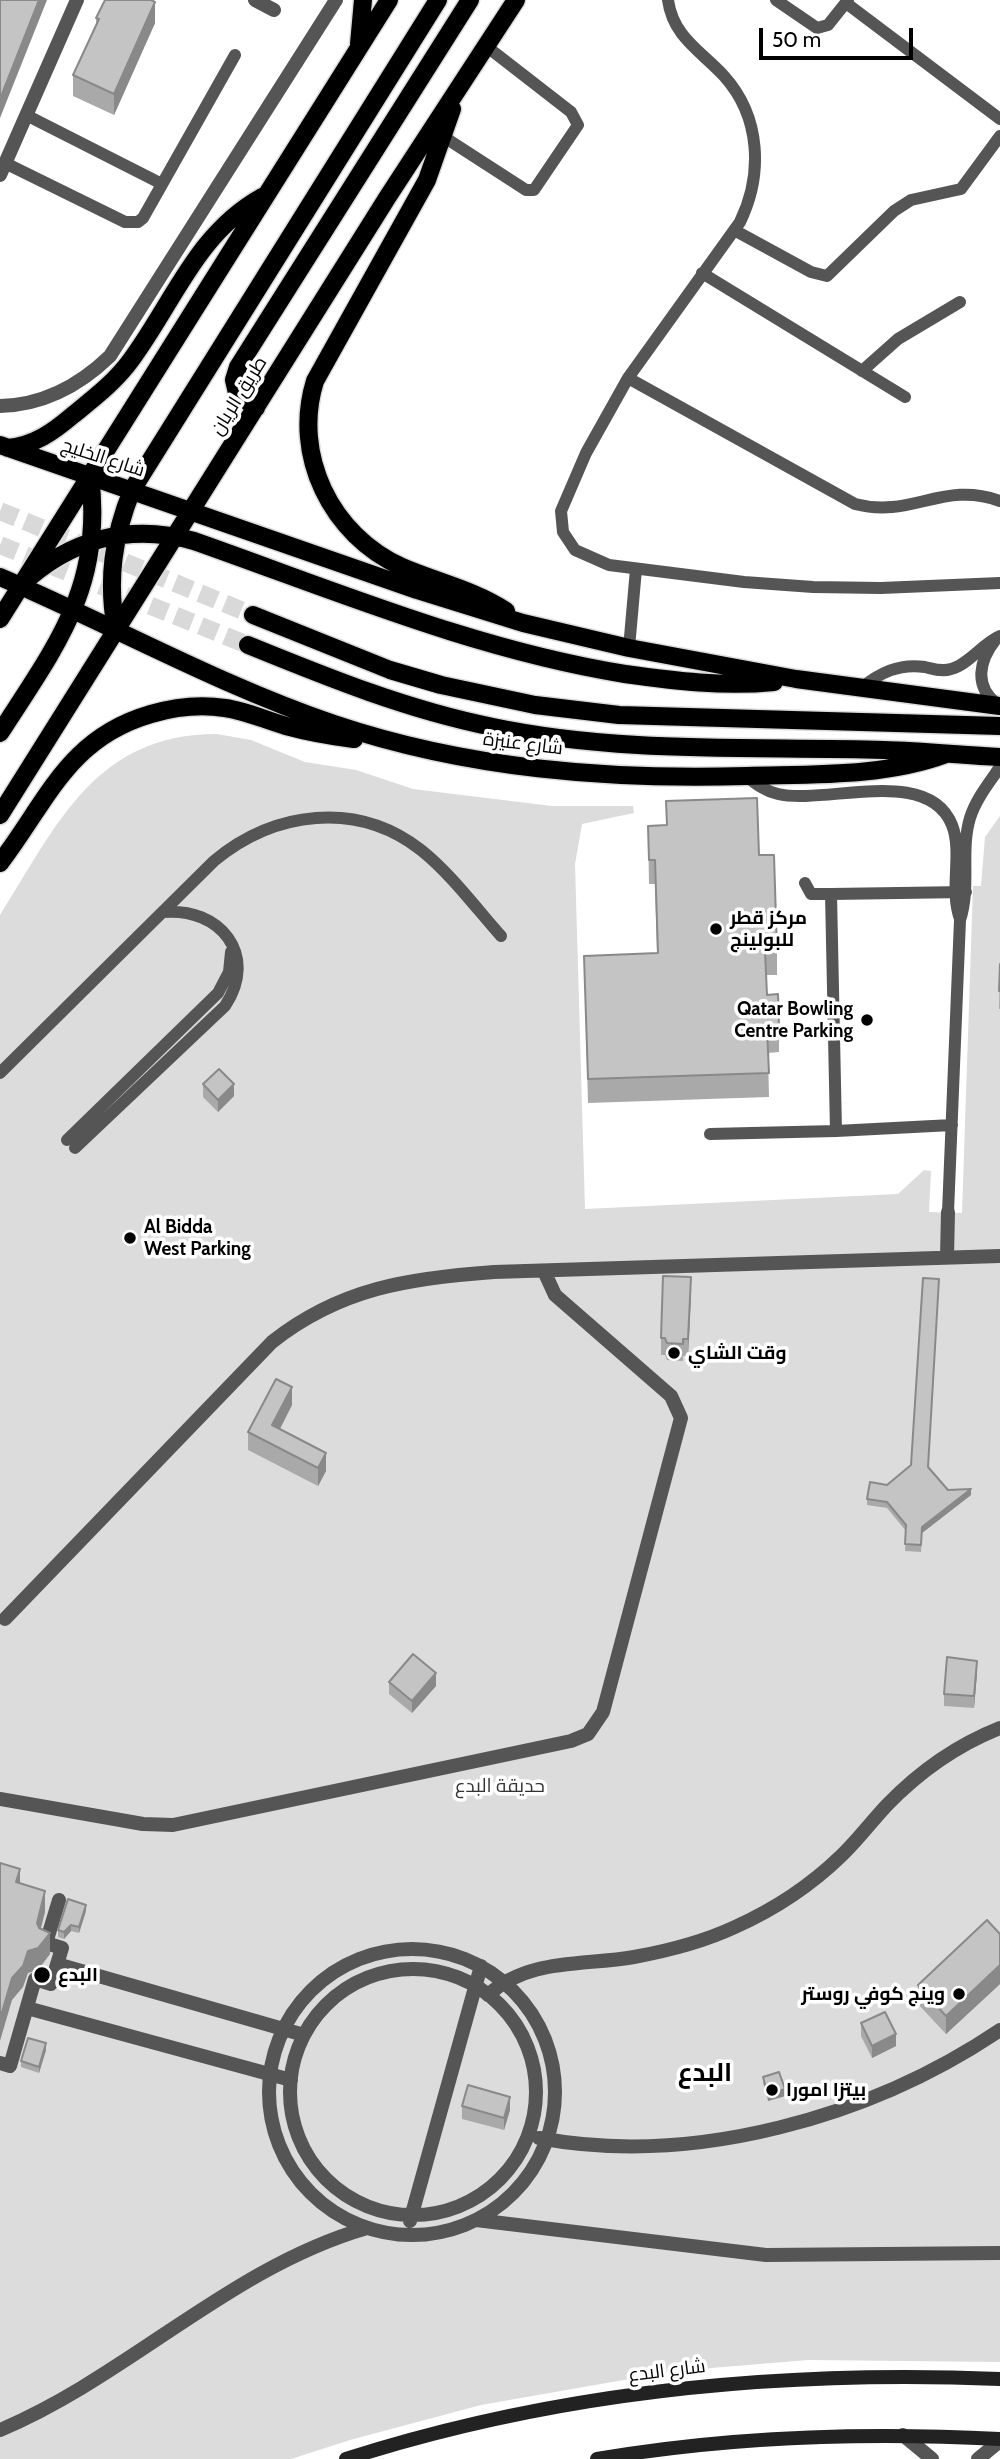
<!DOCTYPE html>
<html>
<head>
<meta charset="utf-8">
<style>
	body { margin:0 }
	#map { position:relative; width:1000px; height:2459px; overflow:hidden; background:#fff; font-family:Cabin,sans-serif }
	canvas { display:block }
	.scale { position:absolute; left:759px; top:28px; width:154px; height:32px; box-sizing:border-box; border:4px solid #000; border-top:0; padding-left:9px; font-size:21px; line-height:24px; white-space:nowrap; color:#000; -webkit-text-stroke:5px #fff; paint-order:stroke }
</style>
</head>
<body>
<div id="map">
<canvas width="1000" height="2459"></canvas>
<div class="scale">50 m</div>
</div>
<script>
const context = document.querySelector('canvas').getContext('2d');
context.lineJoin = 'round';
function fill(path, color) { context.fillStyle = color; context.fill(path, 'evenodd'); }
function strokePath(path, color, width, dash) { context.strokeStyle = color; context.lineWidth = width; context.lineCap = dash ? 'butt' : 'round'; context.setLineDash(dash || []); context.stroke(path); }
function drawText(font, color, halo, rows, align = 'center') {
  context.font = font + ' Cabin,Cairo,sans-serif'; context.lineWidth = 7; context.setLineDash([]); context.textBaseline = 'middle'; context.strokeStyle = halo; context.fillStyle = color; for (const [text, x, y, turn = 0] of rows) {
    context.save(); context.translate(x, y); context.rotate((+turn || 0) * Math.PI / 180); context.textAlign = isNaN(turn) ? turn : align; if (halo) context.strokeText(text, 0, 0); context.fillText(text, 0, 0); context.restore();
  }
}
fill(new Path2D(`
	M217 734 251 740 305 762 356 770 413 789 552 806H633L634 813 582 824 575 864 585 1209 898 1194 924 1170 931 1171 929 1212 962 1213 973 886H981L985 837 1000 816V2362L808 2360 675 2371 481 2405 350 2440 291 2459H0V915C57 825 95 734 217 734Z`), '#dcdcdc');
strokePath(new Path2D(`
	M0 511 253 615
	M0 545 248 645`), '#d9d9d9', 18, [18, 9]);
const primary = new Path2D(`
	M359 44 363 0
	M452 109 427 180 315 381C292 455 331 535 402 567 437 582 474 590 506 611
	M256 408 237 393 234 380 238 367 470 0
	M0 445 417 590 523 623 629 648 796 679 1000 706
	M8 448C35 445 53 432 73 415 94 398 115 382 131 360 174 302 196 234 262 197
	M0 577C112 625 219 685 334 724 468 769 608 780 747 776 813 774 884 777 946 754
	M20 586C69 539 129 523 194 541 336 591 476 650 625 674 675 681 724 687 774 682
	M253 615 390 670 441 685 535 705 619 715 1000 726
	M0 619 389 0
	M116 630C107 580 113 537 132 490L438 0
	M248 645C329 678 408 710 493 727 622 754 753 746 884 750 923 751 961 755 1000 757
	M0 733C56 646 104 586 90 476
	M0 815 387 198 516 0
	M0 863C48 800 68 738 151 714 175 707 199 704 225 708 246 711 265 720 286 726 308 732 331 736 354 739`);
strokePath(primary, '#dbdbdb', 21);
strokePath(new Path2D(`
	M668 0C673 37 701 51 724 76 761 117 763 175 740 222L628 378 586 453 561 511 563 532 575 550 609 565 744 582 813 587 881 588 1000 583
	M776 0 817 28 828 25 848 0
	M846 3 1000 119
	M26 115 162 184
	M444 137 526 190H534L578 125 571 112 486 46
	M5 163 125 222H138L143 218 235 55
	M734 230 811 272 827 276 894 211 911 200 961 189 1000 136
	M702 273 905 397
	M862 371 898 339 960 302
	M628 378 855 504C912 519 943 480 1000 501
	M997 638C979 660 973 686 998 705
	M629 648 636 569
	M860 689C879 673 899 663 925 667 934 669 942 672 951 669 968 665 982 644 1000 636
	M746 776C756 784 765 791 778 794 826 805 928 765 952 825 963 853 949 888 960 919
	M805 883 811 894H831
	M0 1073 214 861C274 811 357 800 421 850 451 874 476 908 501 936
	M952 1125 836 1131 831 894 966 892
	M710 1134 836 1131
	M67 1140 218 993 229 972 231 952
	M75 1148 225 1006C259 955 220 907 163 912
	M948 1212 960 920C971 887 960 851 970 818 976 799 989 783 1000 767`), '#555', 12);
strokePath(new Path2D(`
	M947 1257 948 1212
	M5 1619 272 1342C340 1288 410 1278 494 1272L1000 1256
	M0 1799 143 1824 173 1825 571 1741 588 1734 603 1712 681 1418 671 1396 555 1295 544 1271
	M269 2092a143 143 0 1 1 286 0a143 143 0 1 1-286 0Z
	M57 1964 304 2035
	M290 2092a123 123 0 1 1 246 0a123 123 0 1 1-246 0Z
	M488 1995C528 1958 583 1966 634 1957 667 1951 705 1941 735 1927 773 1910 811 1885 841 1856 857 1841 871 1822 887 1805 919 1772 957 1745 1000 1728
	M27 2008 291 2080
	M0 2063 10 2066 35 1979 51 1984 62 1948 46 1943 59 1900
	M539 2138C694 2167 871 2117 1000 2030
	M476 2220 766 2255 1000 2253
	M410 2221 481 1966
	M0 2430C130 2375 231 2267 367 2228`), '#555', 14);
strokePath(new Path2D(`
	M255 0 274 10
	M0 175 77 0
	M0 406C43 405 80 385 110 356L336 0
	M903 2435 932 2459
	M978 2459 1000 2441`), '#555', 14);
strokePath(new Path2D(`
	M346 2459C558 2391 779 2370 1000 2379
	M597 2459C731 2436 865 2432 1000 2439`), '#222', 14);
strokePath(primary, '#000', 18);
fill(new Path2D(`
	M96 18 155 23 114 115 73 96V75L96 25Z
	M666 801 759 855 777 951V975H766L767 995 779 1028V1052L768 1053 769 1097 588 1103 584 956 657 953 655 884H649L648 826 666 825Z
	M1000 964V1009H999Z
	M203 1084 234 1096 218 1112 203 1097Z
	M691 1294 688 1356H683V1361L667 1360 665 1355H661V1338Z
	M292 1405 280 1429 326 1471 318 1486 248 1450V1432Z
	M929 1467 948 1490 971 1495 922 1533 921 1552 905 1551 906 1531 887 1508 867 1505V1499L887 1485Z
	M977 1673 974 1708 944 1706V1694Z
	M389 1682 436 1686 412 1713 389 1694Z
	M86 1911 79 1933 71 1931 64 1939 58 1937V1930Z
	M1000 1934V1984L946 2034 918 2004V1985Z
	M861 2023 896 2046 872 2058 861 2036Z
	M46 2050 39 2073 21 2067V2061Z
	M763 2077 785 2096 768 2101 763 2083Z
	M462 2106 510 2110 504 2130 462 2119Z`), '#a9a9a9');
fill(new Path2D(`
	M39 0H47L0 118V99Z
	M155 2V23L114 115V94Z
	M234 1084V1096L218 1112V1100Z
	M691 1277V1294L688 1356V1339Z
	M292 1387V1405L272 1444V1425Z
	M326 1453V1471L318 1486V1468Z
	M971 1489V1495L922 1533 921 1552 922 1527Z
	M977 1661V1673L974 1708V1696Z
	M436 1673V1686L412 1713V1701Z
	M20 1869V1890L16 1882Z
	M45 1891V1912L37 1944V1923Z
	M86 1905V1911L79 1933V1927Z
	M71 1925V1931L64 1939V1932Z
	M50 1933V1954L38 1970 28 1973 23 1987 12 2000 0 2041V2019L12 1978 28 1951Z
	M1000 1965V1984L946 2034V2016Z
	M896 2034V2046L872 2058V2046Z
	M46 2043V2050L39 2073V2067Z
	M785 2089V2096L768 2101V2095Z
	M510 2097V2110L504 2130V2118Z`), '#898989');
const building = new Path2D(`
	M0 0H39L0 99Z
	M105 0H151L155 2 114 94 73 75 99 19 96 18Z
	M757 798 759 855H774L777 951H765L767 995 778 994 779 1028 767 1029 769 1073 588 1079 584 956 658 953 655 860H649L648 826 667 825 666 801Z
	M1000 964V991H999Z
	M219 1069 234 1084 218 1100 203 1084Z
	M663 1276 691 1277 688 1339H683V1344L667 1343 665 1338H661Z
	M923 1278 939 1279 928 1467 948 1490 971 1489 922 1527 921 1545 905 1544 906 1525 887 1502 867 1499 870 1482 887 1485 911 1465Z
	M276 1379 292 1387 272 1425 326 1453 318 1468 248 1432Z
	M413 1654 436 1673 412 1701 389 1682Z
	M947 1657 977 1661 974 1696 944 1694Z
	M0 1863 20 1869 16 1882 45 1891 37 1923 39 1928 50 1933 38 1948 28 1951 23 1966 12 1978 0 2019Z
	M68 1899 86 1905 79 1927 71 1925 64 1932 58 1930Z
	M987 1920 1000 1934V1965L946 2016 918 1985Z
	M885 2012 896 2034 872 2046 861 2023Z
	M28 2038 46 2043 39 2067 21 2061Z
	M779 2072 785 2089 768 2095 763 2077Z
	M468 2085 510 2097 504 2118 462 2106Z`);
fill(building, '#c4c4c4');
strokePath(building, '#898989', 2);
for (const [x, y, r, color] of [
	[716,929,7,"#000"],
	[867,1020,7,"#000"],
	[130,1238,7,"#000"],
	[674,1353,7,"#000"],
	[42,1975,9,"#000"],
	[959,1994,7,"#000"],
	[772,2090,7,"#000"]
]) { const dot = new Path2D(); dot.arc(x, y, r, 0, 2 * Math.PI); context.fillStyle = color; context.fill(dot); strokePath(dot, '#fff', 2.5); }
drawText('19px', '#000', '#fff', [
	["طريق الريان",239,396,-58],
	["شارع الخليج",103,458,18],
	["شارع عنيزة",523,744,7],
	["شارع البدع",667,2371,-7]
]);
drawText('bold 19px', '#000', '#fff', [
	["مركز قطر",730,918],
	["للبولينج",730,940],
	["Qatar Bowling",853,1009,"right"],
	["Centre Parking",853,1031,"right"],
	["Al Bidda",144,1227],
	["West Parking",144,1249],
	["وقت الشاي",688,1353],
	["البدع",58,1975],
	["وينج كوفي روستر",945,1994,"right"],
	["بيتزا امورا",786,2090]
], 'left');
drawText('19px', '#333', '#fff', [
	["حديقة البدع",500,1786]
]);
drawText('bold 26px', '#000', '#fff', [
	["البدع",705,2073]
]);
</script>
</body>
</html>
